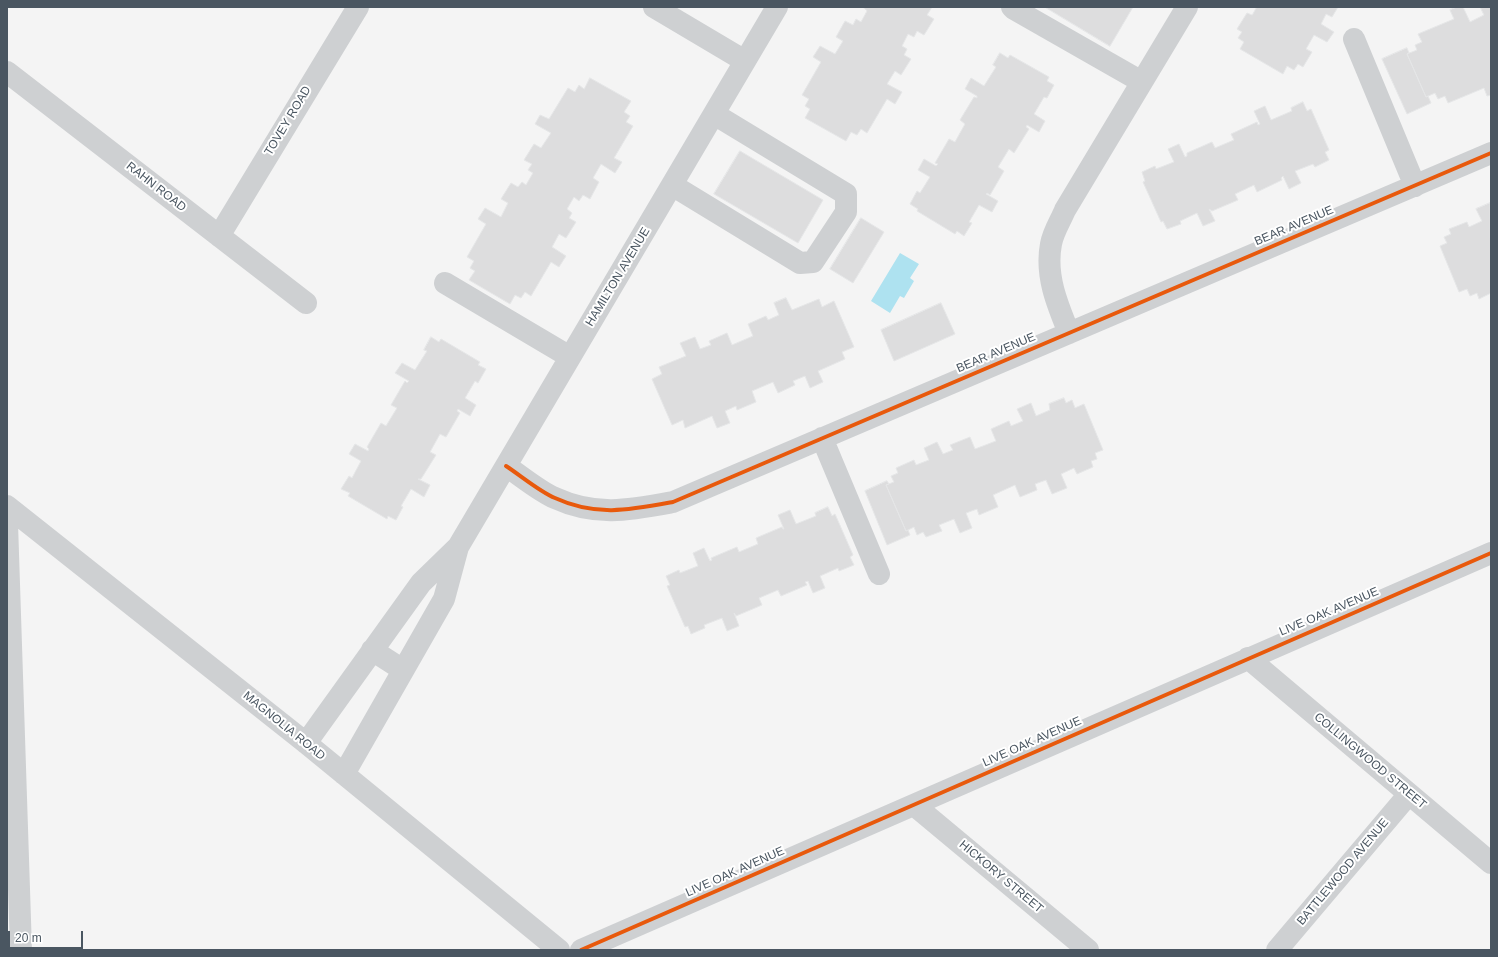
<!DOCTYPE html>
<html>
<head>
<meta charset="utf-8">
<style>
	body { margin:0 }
	#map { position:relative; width:1498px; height:957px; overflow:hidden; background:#f4f4f4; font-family:Arial,sans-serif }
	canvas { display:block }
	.frame { position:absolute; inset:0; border:8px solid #4a5661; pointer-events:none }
	.scale { position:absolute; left:8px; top:931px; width:75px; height:18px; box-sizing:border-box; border:2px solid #4a5661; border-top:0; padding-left:5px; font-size:12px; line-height:14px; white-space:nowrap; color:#4a5661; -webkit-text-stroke:3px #fff; paint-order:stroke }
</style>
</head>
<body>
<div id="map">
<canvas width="1498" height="957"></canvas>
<div class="frame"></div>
<div class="scale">20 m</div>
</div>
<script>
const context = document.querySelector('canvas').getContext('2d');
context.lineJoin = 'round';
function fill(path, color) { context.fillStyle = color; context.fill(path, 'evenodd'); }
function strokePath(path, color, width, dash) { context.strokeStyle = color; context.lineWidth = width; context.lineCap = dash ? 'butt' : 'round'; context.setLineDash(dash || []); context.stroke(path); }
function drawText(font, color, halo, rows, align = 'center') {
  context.font = font + ' Arial,sans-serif'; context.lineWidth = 4; context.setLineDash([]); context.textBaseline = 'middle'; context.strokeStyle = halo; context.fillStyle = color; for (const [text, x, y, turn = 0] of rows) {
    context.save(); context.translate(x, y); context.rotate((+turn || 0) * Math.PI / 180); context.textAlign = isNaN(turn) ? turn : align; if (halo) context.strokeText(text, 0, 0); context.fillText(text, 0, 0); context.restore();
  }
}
fill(new Path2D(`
	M900 253 919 264 910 278 914 281 904 298 900 296 890 313 871 301Z`), '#aee2f0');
const building = new Path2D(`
	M863 7H932L927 15 934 19 924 35 917 31 914 37 908 34 902 46 907 49 904 55 911 59 901 75 895 71 887 84 902 92 895 104 887 99 867 133 861 129 857 135 851 132 846 141 805 118 810 109 805 106 809 99 802 95 821 62 813 57 820 46 835 54 843 41 836 37 845 21 853 25 856 19 861 22 867 11Z
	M1045 7H1133L1110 46Z
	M1257 7H1338L1332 17 1326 14 1321 24 1334 32 1327 42 1314 35 1306 49 1312 52 1303 67 1298 64 1294 70 1287 66 1283 74 1240 49 1244 42 1238 38 1242 32 1237 29 1247 13 1252 15Z
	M1457 7H1463L1470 22 1484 15 1480 7H1491V95L1487 96 1484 88 1448 103 1445 96 1438 99 1435 93 1426 97 1407 54 1417 50 1415 45 1422 42 1418 34 1454 19 1450 10Z
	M1407 48 1409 53 1407 54 1426 97 1428 96 1431 103 1407 114 1382 59Z
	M1000 53 1008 58 1010 55 1049 77 1047 81 1054 85 1047 98 1044 97 1034 114 1045 121 1039 132 1027 125 1026 127 1029 129 1014 153 1009 149 998 167 1004 171 990 195 987 193 986 194 998 201 992 212 979 205 969 222 972 223 964 236 957 231 955 234 917 211 918 209 910 204 917 191 920 193 930 177 918 170 924 159 936 166 938 164 935 163 949 139 955 142 965 124 960 120 974 97 977 98V96L965 89 971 78 984 86 996 67 993 65Z
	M590 78 631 101 624 112 630 116 626 122 633 126 614 158 622 162 615 173 601 164 593 178 599 182 590 199 583 195 579 201 574 197 567 209 572 213 569 218 576 222 566 238 559 234 552 247 566 256 559 267 551 262 531 296 525 292 521 298 515 295 510 304 469 280 475 271 470 268 474 261 467 257 486 224 478 219 485 208 501 217 508 203 501 199 511 183 518 187 522 182 526 185 533 173 528 170 532 164 524 160 534 144 541 148 551 133 535 124 540 115 549 119 568 88 575 92 579 85 584 89Z
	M1303 102 1307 111 1311 109 1329 150 1325 152 1329 160 1315 167 1313 164 1295 171 1301 183 1289 189 1283 176 1281 178 1282 180 1257 192 1254 185 1235 194 1238 200 1212 211 1209 209 1215 221 1203 226 1197 213 1180 221 1181 224 1167 229 1163 221 1161 222 1143 182 1145 181 1142 172 1155 166 1156 169 1174 162 1168 149 1179 144 1185 157 1187 156V153L1212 142 1215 148 1234 140 1231 134 1257 122 1258 125 1260 124 1254 111 1265 106 1271 120 1292 111 1291 108Z
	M740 151 823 200 798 243 714 194Z
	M1490 203 1491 293 1479 299 1477 293 1470 296 1467 289 1459 292 1440 246 1447 243 1444 237 1451 234 1449 229 1467 222 1469 227 1482 221 1476 209Z
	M861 218 884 232 853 283 830 269Z
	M786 298 792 310 819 299 822 307 834 301 854 347 842 352 845 359 818 371 823 382 810 388 805 376 793 381 795 385 778 393 773 382 752 391 756 402 737 410 736 406 725 411 730 423 717 428 712 416 685 428 683 420 672 425 652 379 662 374 659 367 686 356 680 343 695 337 700 349 711 345 709 341 727 333 732 345 753 336 748 324 766 316 768 320 779 315 774 303Z
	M941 303 955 334 894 361 881 330Z
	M431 337 439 342 441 339 480 362 478 365 486 369 478 383 475 381 465 398 476 405 470 416 458 409 457 411 460 413 446 437 440 434 430 452 436 455 421 479H418L430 485 424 497 411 489 401 506 403 507 396 520 388 516 387 519 348 496 350 493 341 489 349 476 352 478 361 461 349 454 355 444 368 451 369 449 367 447 381 423 386 426 397 408 391 405 405 381 407 383 409 381 395 373 402 363 415 370 427 351 424 350Z
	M1064 398 1066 403 1072 400 1075 408 1084 404 1103 450 1095 453 1097 459 1091 461 1093 467 1077 474 1074 468 1061 474 1067 488 1052 494 1046 480 1035 484 1037 490 1020 497 1015 485 993 495 998 507 979 515 977 509 966 513 972 528 960 533 954 519 939 525 942 531 926 537 923 532 917 535 914 527 906 531 886 485 894 482 891 476 898 473 896 468 914 460 916 465 929 460 924 448 937 442 943 454 953 450 950 445 970 437 975 449 996 441 991 429 1009 421 1011 426 1023 421 1017 409 1031 403 1036 416 1050 410 1049 404Z
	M887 481 889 484 886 485 906 531 908 530 910 535 887 545 865 491Z
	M828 507 832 516 835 514 853 555 850 557 854 565 839 571 838 568 820 576 825 588 813 593 808 581 805 582 807 585 781 596 778 590 759 598 762 605 736 616 734 613 739 626 727 631 722 618 704 625 705 628 691 634 688 626 685 627 667 586 670 585 666 576 679 570 680 573 698 566 693 553 704 548 710 561 712 560 711 558 737 547 739 552 758 544 756 538 782 527 783 529H784L778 515 790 510 796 524 816 516 815 513Z`);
fill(building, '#ddddde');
strokePath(building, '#e5e6e7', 1);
strokePath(new Path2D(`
	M654 7 745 61
	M1012 7 1014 9 1142 82
	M1354 39 1415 186
	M7 72 306 303
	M672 185 800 263 813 262 846 212V194L714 114
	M219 236 358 7
	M445 283 570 357
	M1069 333C1057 304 1045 275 1051 244 1053 232 1061 220 1065 210L1187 7
	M822 438 879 574
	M506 466C520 475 540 492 555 498 596 517 630 510 673 502L1491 153
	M7 506 306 743 559 950
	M7 523 21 950
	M458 547 777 7
	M372 650 403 670
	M1248 658 1491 863
	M306 743 421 583 458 547 444 599 344 774
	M914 805 1088 950
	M581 950 1491 553
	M1277 950 1409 794`), '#ced0d2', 22);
strokePath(new Path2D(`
	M506 466C520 475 540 492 555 498 596 517 630 510 673 502L1491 153
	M581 950 1491 553`), '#e8590c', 4);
drawText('12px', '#4a5661', '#fff', [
	["TOVEY ROAD",288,121,-59],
	["RAHN ROAD",156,187,38],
	["BEAR AVENUE",1294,226,-23],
	["HAMILTON AVENUE",618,277,-59],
	["BEAR AVENUE",996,353,-23],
	["LIVE OAK AVENUE",1329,612,-23],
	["MAGNOLIA ROAD",284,726,39],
	["LIVE OAK AVENUE",1032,742,-24],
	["COLLINGWOOD STREET",1370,761,40],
	["LIVE OAK AVENUE",735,872,-24],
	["BATTLEWOOD AVENUE",1343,872,-50],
	["HICKORY STREET",1001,877,40]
]);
</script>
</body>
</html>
